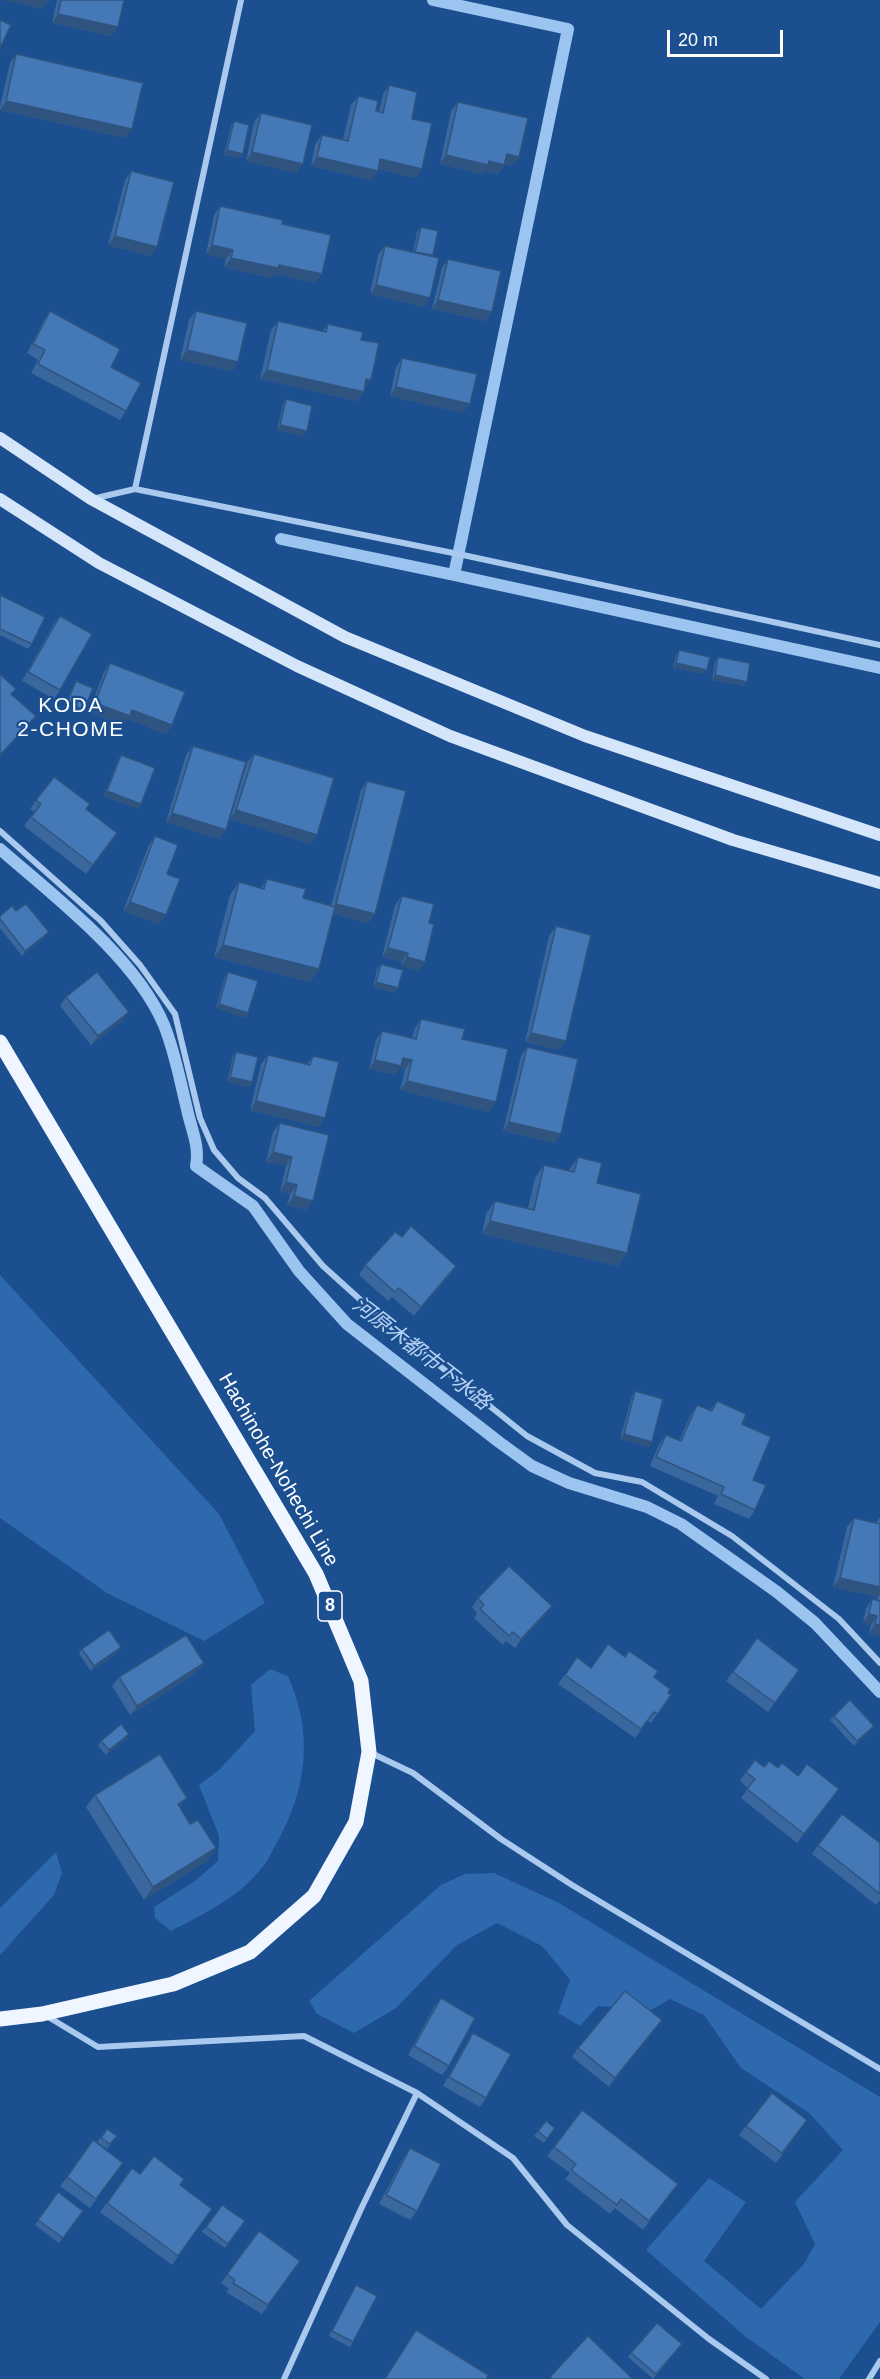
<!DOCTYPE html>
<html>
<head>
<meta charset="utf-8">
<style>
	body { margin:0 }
	#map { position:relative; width:880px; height:2379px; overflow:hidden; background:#1b4f8f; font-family:Helvetica,sans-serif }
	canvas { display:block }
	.scale { position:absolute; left:667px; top:30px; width:116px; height:27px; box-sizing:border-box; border:3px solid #fff; border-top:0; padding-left:8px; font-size:18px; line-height:21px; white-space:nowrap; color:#fff; -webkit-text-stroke:4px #1b4f8f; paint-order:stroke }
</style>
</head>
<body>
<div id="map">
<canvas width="880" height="2379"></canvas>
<div class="scale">20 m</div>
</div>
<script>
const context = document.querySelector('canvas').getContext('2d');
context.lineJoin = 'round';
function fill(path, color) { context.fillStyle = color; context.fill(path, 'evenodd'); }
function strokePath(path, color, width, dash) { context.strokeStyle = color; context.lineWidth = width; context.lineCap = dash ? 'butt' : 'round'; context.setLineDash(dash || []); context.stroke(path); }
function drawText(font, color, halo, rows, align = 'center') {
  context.font = font + ' Helvetica,"Noto Sans JP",sans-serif'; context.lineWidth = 4.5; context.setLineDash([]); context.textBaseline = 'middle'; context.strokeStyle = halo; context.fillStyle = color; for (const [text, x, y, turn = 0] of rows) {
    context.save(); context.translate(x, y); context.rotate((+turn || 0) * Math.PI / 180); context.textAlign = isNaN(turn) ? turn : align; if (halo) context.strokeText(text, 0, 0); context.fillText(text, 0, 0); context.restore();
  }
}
fill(new Path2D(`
	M0 1275 219 1514 265 1603 204 1641 107 1593 0 1518Z
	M270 1669 288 1676C314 1734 307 1791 275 1846 271 1853 267 1863 261 1869 238 1898 203 1914 171 1931L155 1918 154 1907 195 1881 218 1861 219 1836 199 1785 219 1770 255 1731 251 1685Z
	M56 1852 62 1873 54 1895 0 1955V1908Z
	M494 1873 559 1903 880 2097V2322L839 2379H805L746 2337 646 2250 709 2178 746 2202 704 2261 761 2309 804 2264 815 2244 795 2202 843 2150 809 2113 741 2068 704 2015 670 1999 651 2010 598 2006 580 2026 558 2013 570 1980 542 1946 497 1923 457 1945 396 2008 354 2033 317 2014 309 2001 441 1885 465 1874Z`), '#2e69ad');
strokePath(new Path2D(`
	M281 539 454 575 568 29 433 0
	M454 575 880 668
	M0 849C54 896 136 958 164 1025 175 1052 180 1081 187 1109 191 1129 200 1146 196 1166L253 1206 299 1271 347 1324 499 1442 532 1466 569 1483 647 1507 681 1524 777 1592 815 1623 880 1692`), '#9cc4f0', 12);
strokePath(new Path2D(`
	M135 489 241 0
	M92 499 135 489 463 555 880 645
	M0 831 101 921 140 965 175 1014 200 1118 214 1150 238 1178 265 1198 323 1266 385 1322 527 1436 595 1473 642 1482 732 1536 839 1619 880 1663
	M369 1752 413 1773 501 1839 572 1885 880 2069
	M45 2015 98 2047 304 2036 417 2093 513 2158 567 2225 709 2339 766 2379
	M284 2379 361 2209 417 2093
	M869 2379 880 2361`), '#a9c9ee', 6);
strokePath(new Path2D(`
	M0 438 91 499 345 637 585 736 880 835
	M0 499 99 563 297 666 450 736 733 840 880 883`), '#d6e6fa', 12);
strokePath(new Path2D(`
	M0 1042 316 1574 361 1681 369 1752 356 1822 314 1896 250 1952 173 1984 42 2014 0 2019`), '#f0f6ff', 15);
fill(new Path2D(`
	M57 0H124L118 27 111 36 52 23Z
	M16 54 126 138 0 110V106L10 63Z
	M389 85 412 119 422 169 416 178 378 169 371 180 311 166 315 144 322 135 343 140 351 105 358 96 376 111 379 112 383 94Z
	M458 102 519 157 512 166 505 164 498 174 484 171 482 174 440 164 451 111Z
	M261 113 297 173 246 161 254 122Z
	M234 121 243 154 240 158 224 155 231 126Z
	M131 171 157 247 151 256 108 245 125 180Z
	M220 206 282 224 315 283 275 274 272 278 224 267 226 259 206 254 214 215Z
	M421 227 432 257 430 298 424 307 370 294 378 255 385 246 413 252 417 232Z
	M448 259 492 312 486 321 432 309 442 268Z
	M50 311 111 367 126 411 120 420 31 373 38 360 27 353 44 320Z
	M196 311 238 362 232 371 180 360 189 320Z
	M278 321 323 331 328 324 361 340 364 389V392L357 401 260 379 271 330Z
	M402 358 463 413 390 396 396 367Z
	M286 399 303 436 277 430 283 404Z
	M0 595 32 644 28 649 0 635Z
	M60 616V690L54 699 22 681 53 625Z
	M679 650 707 670 704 674 673 668 676 655Z
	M718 657 744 686 712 680 715 662Z
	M110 663 172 725 166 734 128 719 123 725 89 712 104 672Z
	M76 681 81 715 64 708 73 686Z
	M193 746 226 830 219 839 166 822 186 755Z
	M254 754 317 835 310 844 230 819 247 763Z
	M121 755 141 804 138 809 104 796 118 760Z
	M367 781 375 914 368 923 333 914 319 969 310 982 214 957 230 895 239 882 261 888 267 879 303 898 331 906 361 790Z
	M36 800 90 804 87 809 111 842 86 874 24 826 34 812 30 809Z
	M155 836 167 874 159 924 123 911 149 845Z
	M402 896 429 923 419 971 401 966 402 962 382 957 395 905Z
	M16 911 45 937 22 956 0 928V916Z
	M556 926 559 1050 525 1042 549 936Z
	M381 964 395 993 373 987 377 969Z
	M228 972 248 1013 245 1018 216 1008 225 977Z
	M66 997 129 1012 122 1021 91 1045 60 1006Z
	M421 1019 462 1039 496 1102 489 1112 400 1090 405 1069 400 1068 395 1075 369 1069 376 1040 382 1031 412 1038 415 1028Z
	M527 1047 555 1143 503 1131 521 1056Z
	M236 1052 249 1087 227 1082 233 1056Z
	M268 1055 307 1064 313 1056 325 1118 319 1127 250 1110 261 1064Z
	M280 1123 329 1135 307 1210 287 1205 290 1194 280 1191 286 1166 266 1162 273 1132Z
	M578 1157 597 1183 618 1266 482 1234 486 1214 495 1201 528 1208 535 1178 544 1165 568 1171Z
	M402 1237 456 1266 450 1275 414 1316 392 1297 388 1301 359 1275 365 1265Z
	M635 1391 652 1442 649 1447 620 1439 632 1396Z
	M717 1401 742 1424 753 1480 755 1510 749 1519 714 1504 718 1496 650 1466 659 1444 666 1435 679 1441 691 1414 697 1405 710 1410Z
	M880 1517V1636L869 1633 871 1625 863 1623 866 1608 872 1599 877 1600 878 1597 833 1587 847 1527 854 1518 876 1523Z
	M478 1598 552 1606 545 1615 515 1648 506 1641 503 1645 474 1618 477 1613 472 1607Z
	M757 1638 799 1670 768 1712 726 1681Z
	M121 1647 118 1652 91 1671 79 1654 82 1649Z
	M577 1657 591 1668 654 1677 668 1693 671 1695 651 1723 648 1721 635 1738 558 1684Z
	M197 1672 130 1715 112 1686 119 1677Z
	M834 1716 874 1726 870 1731 854 1746 830 1720Z
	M126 1739 106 1755 98 1746 101 1741Z
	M764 1767 778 1768 798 1776 839 1789 797 1843 741 1798 748 1788 740 1781 746 1772Z
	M95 1795 180 1807 190 1824 216 1848 207 1861 144 1900 86 1807Z
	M880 1843V1900L876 1905 812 1854 818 1845Z
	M441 1998 449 2066 442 2075 408 2055 434 2007Z
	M662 2020 609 2087 572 2057 578 2048Z
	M473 2033 486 2098 480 2107 443 2086 467 2042Z
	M807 2120 776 2163 739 2135 746 2126Z
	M546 2121 555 2128 544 2143 534 2136Z
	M107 2129 117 2136 107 2149 97 2142Z
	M554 2147 671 2193 643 2230 615 2208 610 2214 565 2179 570 2173 547 2156Z
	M410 2148 417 2211 410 2220 379 2204 404 2157Z
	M123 2163 90 2208 60 2186 67 2177Z
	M132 2168 140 2174 180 2185 212 2209 172 2265 100 2212Z
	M58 2192 83 2211 59 2243 35 2225Z
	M222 2205 245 2221 225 2248 202 2232Z
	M259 2231 300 2261 262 2314 226 2292 229 2289 221 2283Z
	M356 2285 353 2342 350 2347 329 2336Z
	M679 2348 653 2379 628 2357 631 2353Z`), '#3a679d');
fill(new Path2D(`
	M3 0H49L42 9Z
	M58 14 118 27 111 36 52 23Z
	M6 101 132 129 126 138 0 110Z
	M227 150 243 154 240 158 224 155Z
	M252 152 303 164 297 173 246 161Z
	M507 154 519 157 512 166 501 163Z
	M446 155 489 161 504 165 498 174 484 171 482 174 440 164Z
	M317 157 378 171 371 180 311 166Z
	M380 159 422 169 416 178 374 168Z
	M115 236 157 247 151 256 108 245Z
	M212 245 233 250 226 259 206 254Z
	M231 258 279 265 322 274 315 283 275 274 272 278 224 267Z
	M376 285 430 298 424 307 370 294Z
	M438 300 492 312 486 321 432 309Z
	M187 350 238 362 232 371 180 360Z
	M267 370 364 392 357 401 260 379Z
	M366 379 371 380 364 389Z
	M396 387 470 404 463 413 390 396Z
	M280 425 307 431 303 436 277 430Z
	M676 663 707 670 704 674 673 668Z
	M715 675 747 682 744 686 712 680Z
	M67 703 84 710 81 715 64 708Z
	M95 703 132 710 172 725 166 734 128 719 123 725 89 712Z
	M36 716 29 725 0 757V755Z
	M107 791 141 804 138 809 104 796Z
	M236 810 317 835 310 844 230 819Z
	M172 813 226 830 219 839 166 822Z
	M130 902 166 915 159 924 123 911Z
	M336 904 375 914 368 923 329 913Z
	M49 932 45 937 22 956 25 951Z
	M223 945 319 969 310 982 214 957Z
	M388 948 408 953 402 962 382 957Z
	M407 957 425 962 419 971 401 966Z
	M376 982 398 988 395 993 373 987Z
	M219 1004 248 1013 245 1018 216 1008Z
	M129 1012 122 1021 91 1045 98 1036Z
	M531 1033 566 1041 559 1050 525 1042Z
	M403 1058 412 1060 405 1069 400 1068 395 1075 369 1069 375 1060Z
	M230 1077 252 1082 249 1087 227 1082Z
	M407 1081 496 1102 489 1112 400 1090Z
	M256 1101 325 1118 319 1127 250 1110Z
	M509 1122 561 1134 555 1143 503 1131Z
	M273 1152 292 1157 286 1166 266 1162Z
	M286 1182 297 1185 290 1194 280 1191Z
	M294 1196 313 1201 307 1210 287 1205Z
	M490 1221 627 1253 618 1266 482 1234Z
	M456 1266 450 1275 414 1316 421 1307Z
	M624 1434 652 1442 649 1447 620 1439Z
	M840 1578 880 1587V1594L878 1597 833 1587Z
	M552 1606 545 1615 515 1648 521 1639Z
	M869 1614 877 1616 871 1625 863 1623Z
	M875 1624 880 1625V1636L869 1633Z
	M121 1647 118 1652 91 1671 94 1666Z
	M204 1663 197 1672 130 1715 137 1706Z
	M874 1726 870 1731 854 1746 857 1741Z
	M129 1734 126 1739 106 1755 109 1750Z
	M839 1789 833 1798 797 1843Z
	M187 1798 178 1810V1804Z
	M216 1848 207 1861 144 1900 153 1887Z
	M662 2020 656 2029 609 2087 615 2078Z`), '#305480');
const building = new Path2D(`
	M61 0H124L118 27 58 14Z
	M0 20 11 25 0 48Z
	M16 54 143 83 132 129 6 101Z
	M389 85 417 92 412 119 432 123 422 169 380 159 378 171 317 157 322 135 348 141 358 96 378 101 376 111 383 113Z
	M458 102 528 118 519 157 507 154 504 165 489 161 488 165 446 155Z
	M261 113 312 125 303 164 252 152Z
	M234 121 249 125 243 154 227 150Z
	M131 171 174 182 157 247 115 236Z
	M220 206 283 220 282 224 331 235 322 274 279 265 278 268 231 258 233 250 212 245Z
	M421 227 438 231 433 255 415 252Z
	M385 246 439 258 430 298 376 285Z
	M448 259 501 271 492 312 438 300Z
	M50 311 120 349 111 367 141 383 126 411 38 364 45 350 33 344Z
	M196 311 247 323 238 362 187 350Z
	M278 321 326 332 328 324 363 332 361 340 379 343 371 380 366 379 364 392 267 370Z
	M402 358 477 374 470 404 396 387Z
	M286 399 312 406 307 431 280 425Z
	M0 595 45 617 32 644 0 629Z
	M60 616 92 634 60 690 28 672Z
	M679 650 710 657 707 670 676 663Z
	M718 657 750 663 747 682 715 675Z
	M110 663 185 692 172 725 132 710 130 716 95 703Z
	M0 674 16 689 11 694 36 716 0 755Z
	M76 681 93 688 84 710 67 703Z
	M193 746 246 762 226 830 172 813Z
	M254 754 334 778 317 835 236 810Z
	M121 755 155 768 141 804 107 791Z
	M54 777 90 804 86 809 117 833 93 865 31 817 41 804 36 800Z
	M367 781 406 791 375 914 336 904Z
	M155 836 178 845 167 874 180 879 166 915 130 902Z
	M267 879 306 889 303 898 335 907 319 969 223 945 239 882 264 889Z
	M402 896 434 904 429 923 434 924 425 962 407 957 408 953 388 948Z
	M26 904 49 932 25 951 0 919V916L12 906 16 911Z
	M556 926 591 935 566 1041 531 1033Z
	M381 964 403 970 398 988 376 982Z
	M97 972 129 1012 98 1036 66 997Z
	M228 972 258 981 248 1013 219 1004Z
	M421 1019 465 1029 462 1039 508 1049 496 1102 407 1081 412 1060 403 1058 401 1066 375 1060 382 1031 416 1039Z
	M527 1047 578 1059 561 1134 509 1122Z
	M236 1052 258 1057 252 1082 230 1077Z
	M268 1055 310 1065 313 1056 339 1062 325 1118 256 1101Z
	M280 1123 329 1135 313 1201 294 1196 297 1185 286 1182 292 1157 273 1152Z
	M578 1157 602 1163 597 1183 641 1194 627 1253 490 1221 495 1201 534 1210 544 1165 574 1172Z
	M411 1226 456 1266 421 1307 399 1288 395 1292 365 1265 395 1232 402 1237Z
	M635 1391 663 1399 652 1442 624 1434Z
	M717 1401 746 1414 742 1424 771 1437 753 1480 766 1485 755 1510 721 1494 724 1487 656 1457 666 1435 681 1441 697 1405 712 1411Z
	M854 1518 880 1524V1587L840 1578Z
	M509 1566 552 1606 521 1639 513 1632 509 1636 480 1609 484 1605 478 1598Z
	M872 1599 880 1601V1625L875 1624 877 1616 869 1614Z
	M109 1630 121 1647 94 1666 82 1649Z
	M186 1635 204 1663 137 1706 119 1677Z
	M757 1638 799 1670 775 1703 733 1672Z
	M608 1644 625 1657 629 1651 658 1671 654 1677 670 1689 668 1693 671 1695 658 1714 654 1712 641 1729 565 1675 577 1657 591 1668Z
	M850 1700 874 1726 857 1741 834 1716Z
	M121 1724 129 1734 109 1750 101 1741Z
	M160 1754 187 1798 178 1804 190 1824 198 1820 216 1848 153 1887 95 1795Z
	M755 1760 764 1767 769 1761 778 1768 782 1763 798 1776 807 1764 839 1789 804 1834 747 1789 755 1779 746 1772Z
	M842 1814 880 1843V1894L818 1845Z
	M625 1991 662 2020 615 2078 578 2048Z
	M441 1998 475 2018 449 2066 414 2046Z
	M473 2033 511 2054 486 2098 449 2077Z
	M772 2093 807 2120 782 2153 746 2126Z
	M582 2110 678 2184 649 2221 621 2199 617 2205 571 2170 576 2164 554 2147Z
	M546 2121 555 2128 547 2139 538 2131Z
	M107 2129 117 2136 110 2144 101 2138Z
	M93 2140 123 2163 96 2199 67 2177Z
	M410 2148 441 2164 417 2211 386 2195Z
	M154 2156 184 2179 180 2185 212 2209 178 2256 107 2203 132 2168 140 2174Z
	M58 2192 83 2211 63 2238 38 2220Z
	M222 2205 245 2221 228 2244 206 2227Z
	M259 2231 300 2261 268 2305 233 2283 235 2280 227 2274Z
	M356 2285 377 2296 353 2342 332 2331Z
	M657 2323 682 2344 656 2374 631 2353Z
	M416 2330 488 2375 486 2379H385Z
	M588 2336 633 2379H553L550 2377Z`);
fill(building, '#4478b7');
strokePath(building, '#305480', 1.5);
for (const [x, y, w] of [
	[330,1606,24]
]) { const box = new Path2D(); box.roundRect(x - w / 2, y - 15, w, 30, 4.5); context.fillStyle = '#1b4f8f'; context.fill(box); strokePath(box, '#fff', 1.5); }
drawText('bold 18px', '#fff', null, [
	["8",330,1606]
]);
drawText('20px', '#fff', '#1b4f8f', [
	["Hachinohe-Nohechi Line",278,1470,60]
]);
context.letterSpacing = '1.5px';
drawText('21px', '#fff', '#1b4f8f', [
	["KODA",71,706],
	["2-CHOME",71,730]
]);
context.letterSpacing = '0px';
drawText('italic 21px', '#b5d3f5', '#1b4f8f', [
	["河原木都市下水路",421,1354,38]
]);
</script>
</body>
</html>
